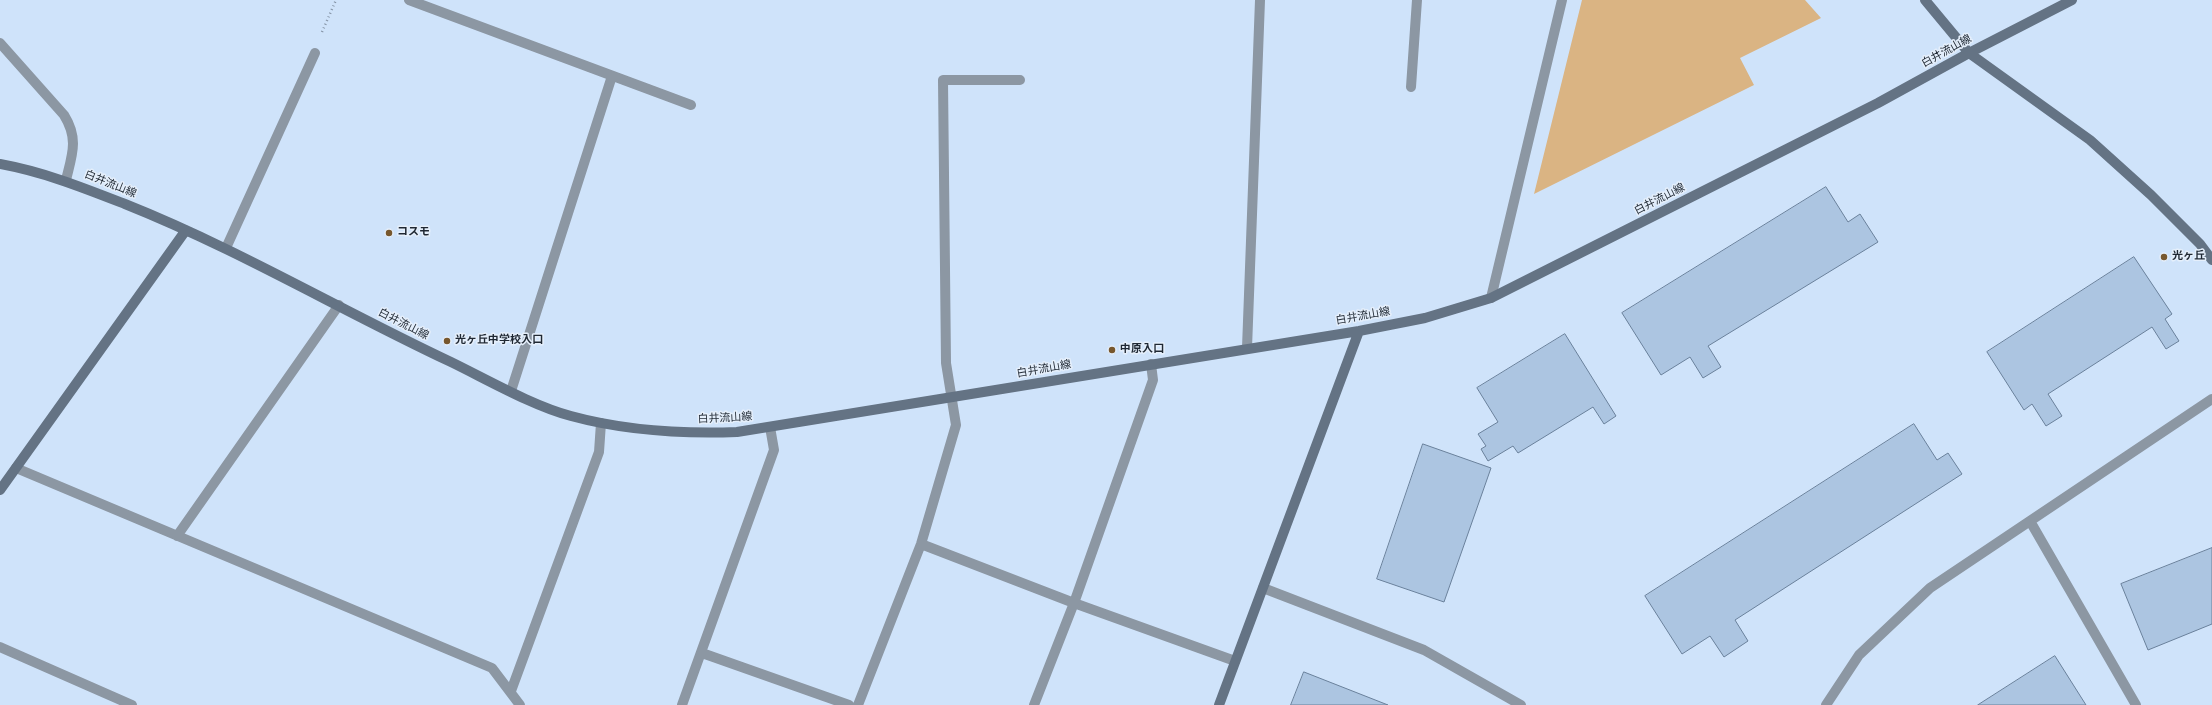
<!DOCTYPE html>
<html>
<head>
<meta charset="utf-8">
<style>
	body { margin:0 }
	canvas { display:block; background:#cfe3fa }
</style>
</head>
<body>
<canvas width="2212" height="705"></canvas>
<script>
const context = document.querySelector('canvas').getContext('2d');
context.lineJoin = 'round';
function fill(path, color) { context.fillStyle = color; context.fill(path, 'evenodd'); }
function strokePath(path, color, width, dash) { context.strokeStyle = color; context.lineWidth = width; context.lineCap = dash ? 'butt' : 'round'; context.setLineDash(dash || []); context.stroke(path); }
function drawText(font, color, halo, rows, align = 'center') {
  context.font = font + ' Overpass,"Noto Sans JP",sans-serif'; context.lineWidth = 3; context.setLineDash([]); context.textBaseline = 'middle'; context.strokeStyle = halo; context.fillStyle = color; for (const [text, x, y, turn = 0] of rows) {
    context.save(); context.translate(x, y); context.rotate((+turn || 0) * Math.PI / 180); context.textAlign = isNaN(turn) ? turn : align; if (halo) context.strokeText(text, 0, 0); context.fillText(text, 0, 0); context.restore();
  }
}
fill(new Path2D(`
	M1582 0H1805L1821 18 1740 58 1754 85 1534 194Z`), '#dab483');
const building = new Path2D(`
	M1826 187 1848 222 1860 214 1878 242 1708 346 1721 367 1703 378 1690 357 1661 375 1622 313Z
	M2134 257 2172 314 2165 319 2179 341 2166 349 2152 327 2048 394 2062 416 2046 426 2032 404 2024 410 1987 352Z
	M1565 334 1616 416 1604 424 1593 407 1518 453 1513 446 1488 461 1481 449 1486 446 1478 434 1498 422 1477 388Z
	M1914 424 1937 460 1948 453 1962 474 1735 620 1748 641 1724 657 1710 636 1682 654 1645 596Z
	M1423 444 1491 468 1444 602 1377 579Z
	M2212 548V624L2148 650 2121 584Z
	M2055 656 2086 705H1978Z
	M1304 672 1388 705H1291Z`);
fill(building, '#acc5e1');
strokePath(building, '#6a819b', 1);
strokePath(new Path2D(`
	M322 32 336 0`), '#8594a6', 2.5, [1, 3]);
strokePath(new Path2D(`
	M409 0 691 105
	M0 43 64 115C79 139 72 155 66 180
	M1411 87 1417 0
	M226 248 315 53
	M1491 298 1562 0
	M1247 348 1260 0
	M511 391 612 76
	M16 468 492 668 520 705
	M2030 521 2136 705
	M177 536 339 305
	M921 544 1074 603 1235 661
	M1263 588 1424 650 1521 705
	M0 647 132 705
	M702 653 849 705
	M511 691 599 452 601 423
	M682 705 774 450 770 427
	M858 705 921 544 956 425 946 363 943 80H1020
	M1034 705 1074 603 1153 380 1151 364
	M1826 705 1859 655 1930 588 2212 399`), '#8c97a3', 10);
strokePath(new Path2D(`
	M1925 0 1969 53 2090 140 2151 195 2200 244 2212 260
	M0 164C44 172 84 188 125 204 238 249 342 311 451 362 488 380 533 406 571 416 626 431 681 434 737 432L1359 331 1425 318 1491 298 1878 103 1969 53 2072 0
	M0 490 186 230
	M1219 705 1359 331`), '#647384', 10);
for (const [x, y, r, color] of [
	[389,233,4,"#77572d"],
	[2164,257,4,"#77572d"],
	[447,341,4,"#77572d"],
	[1112,350,4,"#77572d"]
]) { const dot = new Path2D(); dot.arc(x, y, r, 0, 2 * Math.PI); context.fillStyle = color; context.fill(dot); strokePath(dot, '#e5effb', 1.5); }
drawText('11px', '#1f2833', '#e5effb', [
	["白井流山線",1947,52,-29],
	["白井流山線",110,185,22],
	["白井流山線",1660,200,-27],
	["白井流山線",1363,317,-10],
	["白井流山線",403,325,27],
	["白井流山線",1044,370,-10],
	["白井流山線",725,419,-3]
]);
drawText('bold 11px', '#1f2833', '#e5effb', [
	["コスモ",397,233],
	["光ヶ丘",2172,257],
	["光ヶ丘中学校入口",455,341],
	["中原入口",1120,350]
], 'left');
</script>
</body>
</html>
